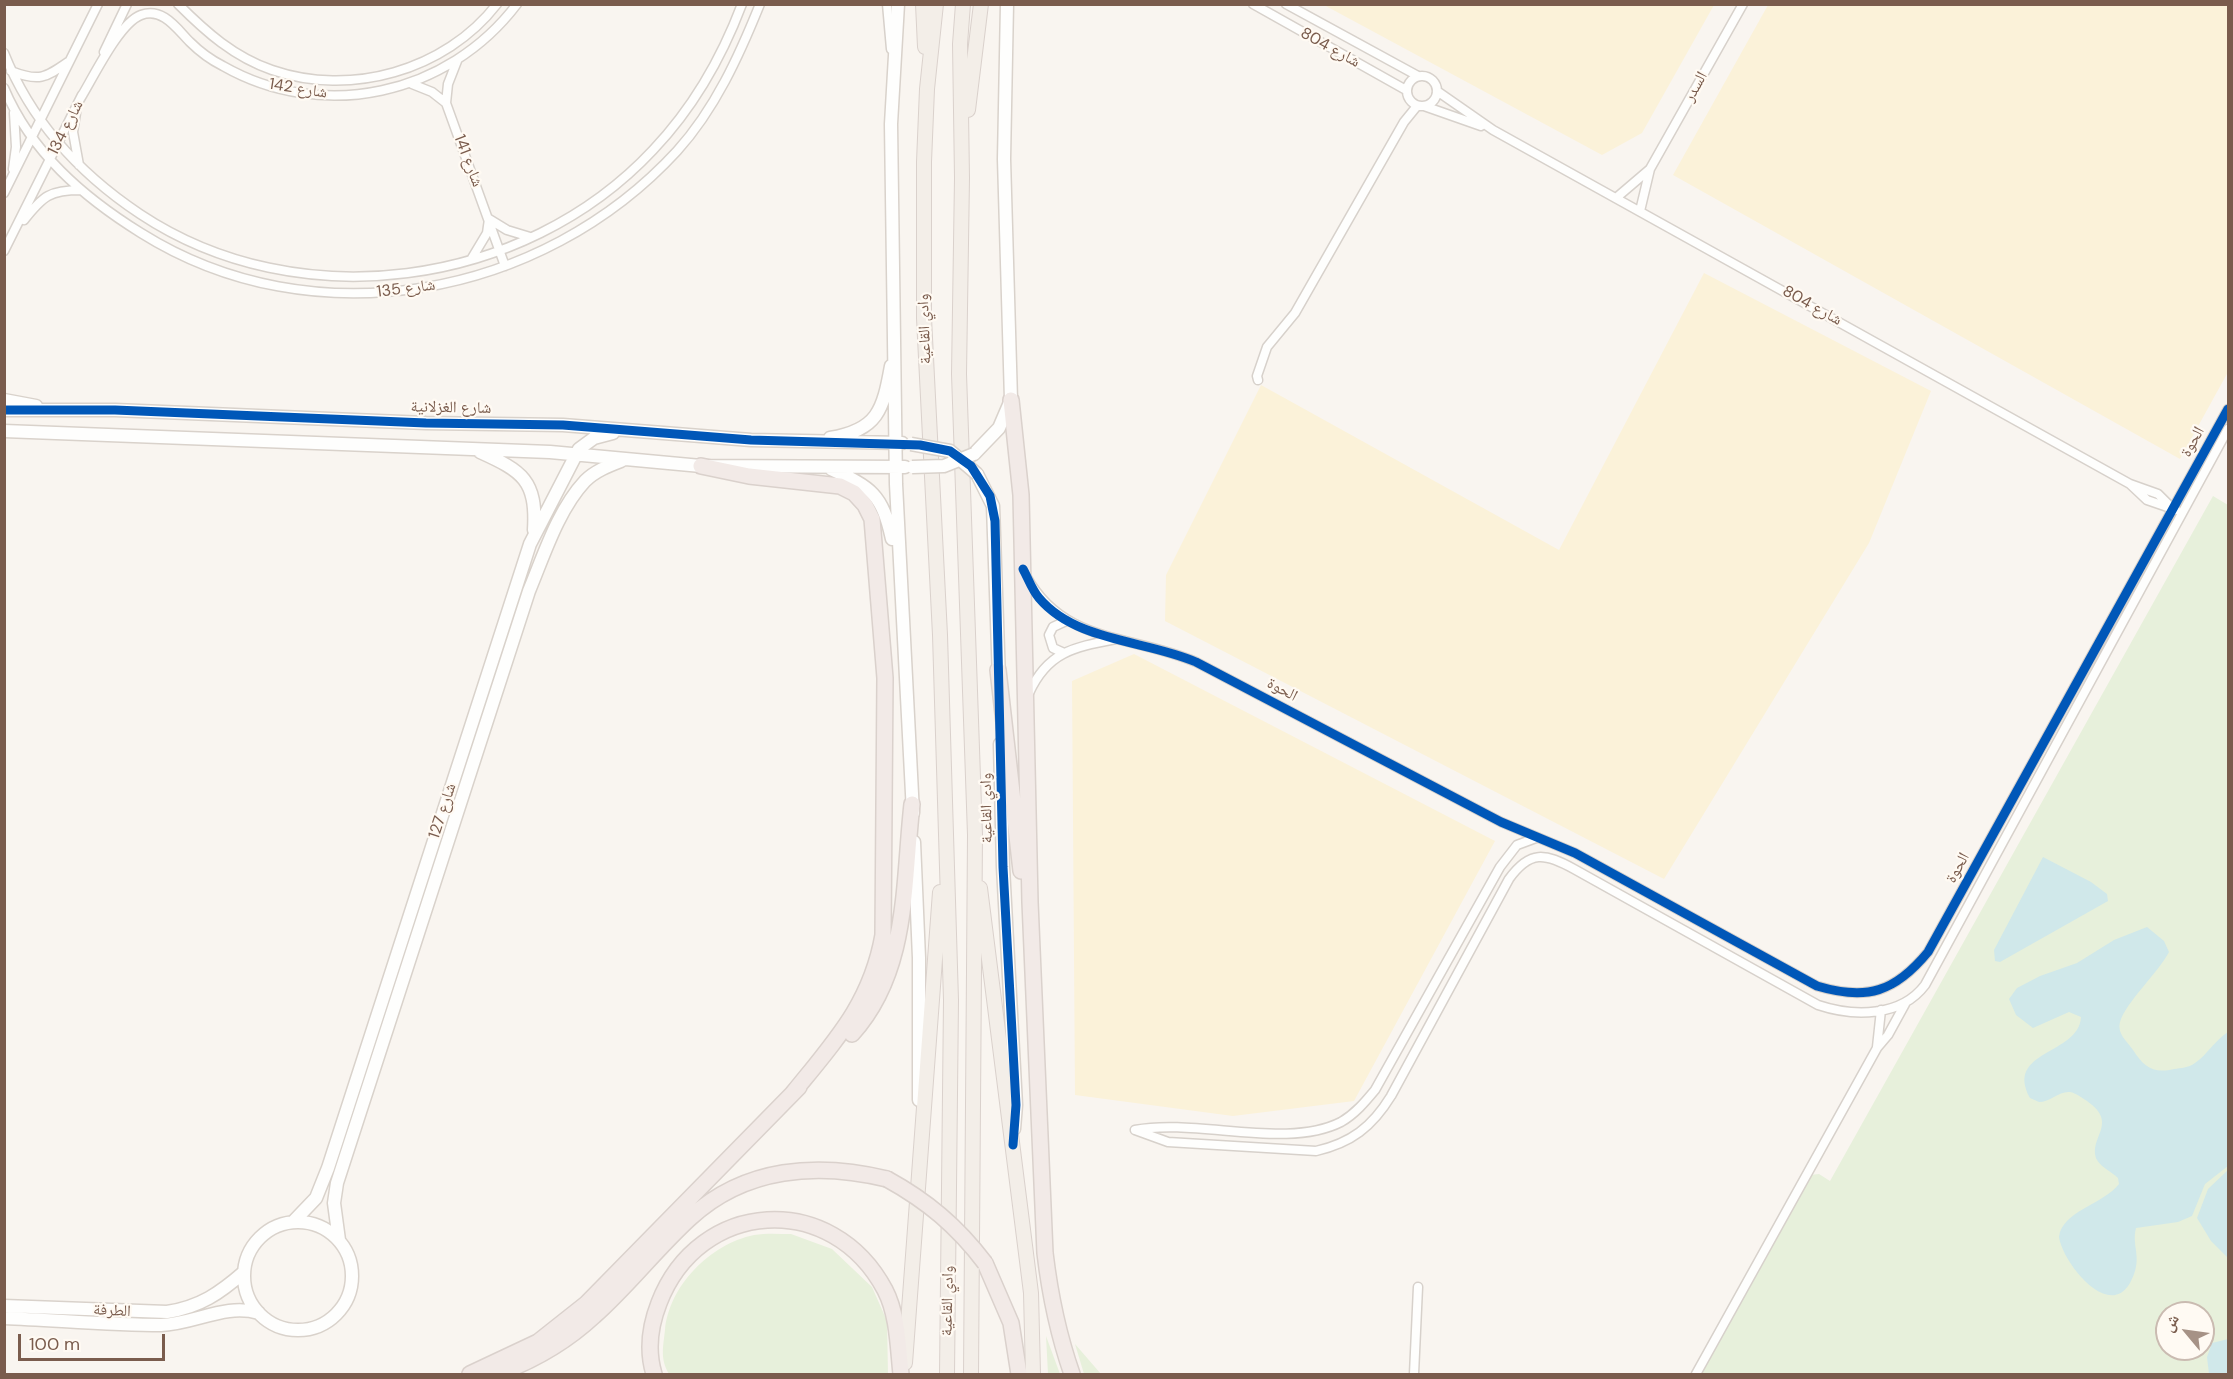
<!DOCTYPE html>
<html>
<head>
<meta charset="utf-8">
<style>
	body { margin:0 }
	#map { position:relative; width:2233px; height:1379px; overflow:hidden; background:#f9f5f0; font-family:"DM Sans","Noto Naskh Arabic",sans-serif }
	canvas { display:block }
	.frame { position:absolute; inset:0; border:6px solid #7a5c4d; pointer-events:none }
	.north { position:absolute; left:2155px; top:1301px; width:60px; height:60px; box-sizing:border-box; background:#fffaf3; border:2px solid #cabbb1; border-radius:50%; rotate:299deg; font-size:16px; font-weight:700; line-height:24px; text-align:center; color:#7a5c4d }
	.north::after { content:''; display:block; margin:auto; width:21px; height:27px; background:#a69286; clip-path:polygon(50% 0,100% 100%,50% 72%,0 100%) }
	.scale { position:absolute; left:18px; top:1334px; width:147px; height:27px; box-sizing:border-box; border:3px solid #7a5c4d; border-top:0; padding-left:8px; font-size:18px; line-height:21px; white-space:nowrap; color:#7a5c4d; -webkit-text-stroke:4px #fffaf3; paint-order:stroke }
</style>
</head>
<body>
<div id="map">
<canvas width="2233" height="1379"></canvas>
<div class="frame"></div>
<div class="north">ش</div>
<div class="scale">100 m</div>
</div>
<script>
const context = document.querySelector('canvas').getContext('2d');
context.lineJoin = 'round';
function fill(path, color) { context.fillStyle = color; context.fill(path, 'evenodd'); }
function strokePath(path, color, width, dash) { context.strokeStyle = color; context.lineWidth = width; context.lineCap = dash ? 'butt' : 'round'; context.setLineDash(dash || []); context.stroke(path); }
function drawText(font, color, halo, rows, align = 'center') {
  context.font = font + ' "DM Sans","Noto Naskh Arabic",sans-serif'; context.lineWidth = 4.5; context.setLineDash([]); context.textBaseline = 'middle'; context.strokeStyle = halo; context.fillStyle = color; for (const [text, x, y, turn = 0] of rows) {
    context.save(); context.translate(x, y); context.rotate((+turn || 0) * Math.PI / 180); context.textAlign = isNaN(turn) ? turn : align; if (halo) context.strokeText(text, 0, 0); context.fillText(text, 0, 0); context.restore();
  }
}
fill(new Path2D(`
	M2213 496 2228 505V1374H1701L1810 1175 1819 1174 1830 1181ZM2167 1313H2203V1349H2167Z
	M791 1234 832 1249 872 1287 887 1321 888 1374H669C660 1359 663 1348 665 1330 669 1286 710 1244 754 1235 766 1233 779 1234 791 1234Z
	M1046 1336 1060 1374H1048Z
	M1075 1344 1101 1374H1084Z`), '#e7f0db');
fill(new Path2D(`
	M1324 5H1714L1642 133 1602 155Z
	M1768 5H2228V372L2180 459 1673 175Z
	M1704 273 1931 391 1869 543 1664 879 1165 621 1166 575 1261 385 1559 550Z
	M1134 654 1495 841 1354 1101 1233 1116 1075 1095 1072 681Z`), '#fbf2d9');
fill(new Path2D(`
	M2043 857 2091 882 2107 894 2108 901 2000 962 1995 961 1994 950Z
	M2147 927 2164 941 2169 952C2158 973 2126 1002 2120 1022 2117 1034 2127 1041 2133 1050 2144 1067 2153 1074 2174 1069 2181 1068 2188 1068 2195 1063 2208 1054 2214 1041 2228 1032V1166L2205 1184 2192 1216 2178 1222 2136 1228C2131 1247 2144 1258 2130 1283 2108 1321 2062 1261 2059 1237 2062 1211 2104 1204 2119 1184L2118 1178C2112 1172 2101 1167 2097 1160 2087 1138 2120 1124 2087 1101 2082 1098 2076 1093 2070 1092 2059 1091 2050 1102 2039 1102L2030 1098C2004 1050 2079 1055 2081 1017L2069 1012 2033 1028 2016 1015 2009 999 2017 988 2040 976 2077 963 2114 940Z
	M2228 1170V1258L2211 1241 2197 1218 2208 1189Z
	M2228 1339V1374H2209L2207 1357 2212 1343Z`), '#d0e8ea');
const street = new Path2D(`
	M178 4C206 32 234 57 272 70 350 97 445 71 497 4
	M887 4 891 49
	M1253 4 1406 90
	M1286 4 1418 76
	M104 52 127 4
	M4 53C31 121 80 174 140 214 298 319 524 288 653 150 692 109 722 57 742 4
	M457 61 448 84 446 103 505 266
	M11 71C39 82 45 78 68 62
	M1407 91a15 15 0 1 1 30 0a15 15 0 1 1-30 0Z
	M412 84 432 92 446 103
	M4 88C31 152 83 197 141 233 313 341 542 298 677 151 715 109 739 56 760 4
	M1437 91 1493 130 2130 484 2147 500 2176 510
	M80 99C93 78 119 23 141 15 163 7 177 29 190 42 199 51 211 60 223 66 323 123 448 95 517 4
	M1424 106 1481 126
	M76 113 73 132 79 165
	M13 169 16 147 14 113
	M4 193 98 4
	M1616 198 1650 169
	M1640 211 1650 169 1743 4
	M24 220C43 196 50 190 81 190
	M4 251 82 95
	M472 258 487 233 489 219 507 230 530 237
	M1258 380 1257 376 1267 347 1295 313 1404 122 1417 106
	M2130 484 2158 494 2173 509
	M1026 576C1064 645 1131 634 1196 662L1501 822 1575 853 1817 986C1867 1001 1895 992 1928 952L2228 409
	M1064 653 1053 648 1049 635 1053 627 1066 621
	M1029 693C1048 651 1075 647 1117 639
	M1877 1047 1881 1010
	M1135 1130 1168 1142 1316 1151C1351 1143 1372 1127 1391 1096L1509 879C1530 850 1545 853 1574 869L1818 1005C1854 1017 1901 1017 1925 985L2228 429
	M1135 1130C1197 1118 1286 1150 1341 1122 1355 1114 1365 1102 1375 1090L1500 867 1517 845 1536 838
	M1414 1374 1418 1287
	M1696 1374 1877 1048 1888 1035 1905 1004`);
const secondary = new Path2D(`
	M898 4 891 124 896 484 913 813
	M4 400 36 406
	M4 410H115L426 423 563 425 751 440 902 443
	M4 431 550 452 701 466 905 467
	M830 438C878 430 883 410 891 366
	M480 452C522 471 537 480 534 530
	M974 454 999 428 1011 400 1004 159 1007 4
	M831 469C872 488 882 494 892 539
	M977 474 993 506 999 679
	M1000 744 1003 867 1016 1105 1014 1129
	M914 842 919 958V1100
	M294 1221 316 1198 328 1168 530 544 579 449 594 438 613 433
	M244 1276a54 54 0 1 1 108 0a54 54 0 1 1-108 0Z
	M339 1240 334 1203 337 1183 529 591C544 555 558 510 585 481 595 471 608 466 621 461
	M4 1306 167 1312C200 1307 220 1293 244 1272
	M4 1318C56 1320 109 1325 161 1325 195 1324 225 1303 259 1313`);
const primary = new Path2D(`
	M923 4 925 47
	M936 4 927 89 924 162V318L940 635 951 1000 947 1374
	M963 4 960 44 962 178 959 374 975 835 971 1374
	M968 110 981 4
	M980 888 1031 1293 1033 1374
	M905 1363 940 892`);
const highway = new Path2D(`
	M1011 400 1021 495 1030 902 1045 1253C1050 1295 1058 1334 1072 1374
	M701 466 749 476 840 486 854 493 865 505 872 519 885 678 883 935C871 1003 835 1041 793 1093
	M998 670 1021 871
	M852 1034C909 971 903 884 912 804
	M985 1263 1011 1323 1019 1374
	M470 1374 538 1342 586 1304 799 1087
	M497 1374C533 1361 566 1342 594 1316 628 1286 656 1249 690 1218 745 1167 818 1162 887 1179
	M654 1374C647 1351 650 1326 659 1303 699 1199 832 1190 885 1290 898 1315 898 1347 901 1374`);
strokePath(street, '#d7d1cb', 11);
strokePath(secondary, '#d9d2cb', 15);
strokePath(primary, '#dad1cc', 16);
strokePath(highway, '#dad1cc', 18);
strokePath(street, '#fefefd', 8);
strokePath(secondary, '#fefefd', 12);
strokePath(primary, '#f3eee8', 14);
strokePath(highway, '#f2eae7', 15);
const secondaryBridge = new Path2D(`
	M911 444 950 451 977 474
	M912 467 944 466 974 454`);
const highwayBridge = new Path2D(`
	M887 1179C927 1201 957 1226 985 1263`);
strokePath(secondaryBridge, '#d9d2cb', 15, []);
strokePath(highwayBridge, '#dad1cc', 18, []);
strokePath(secondaryBridge, '#fefefd', 12);
strokePath(highwayBridge, '#f2eae7', 15);
strokePath(new Path2D(`
	M4 410H115L426 423 563 425 751 440 920 445 950 451 971 466 990 496 995 521 1003 867 1016 1105 1013 1145
	M1023 569C1028 578 1032 590 1039 598 1076 642 1146 640 1196 662L1501 822 1575 853 1817 986C1867 1001 1895 992 1928 952L2228 409`), '#0057b8', 9);
drawText('16px', '#7a5c4d', '#fffaf3', [
	["شارع 804",1330,48,29],
	["السدر",1696,87,-61],
	["شارع 142",298,89,9],
	["شارع 134",66,128,-63],
	["شارع 141",468,161,69],
	["شارع 135",406,289,-7],
	["شارع 804",1812,306,29],
	["وادي القاعية",925,329,-92],
	["شارع الغزلانية",451,408,1],
	["الحوة",2193,442,-61],
	["الحوة",1282,690,28],
	["وادي القاعية",987,808,-91],
	["شارع 127",443,811,-72],
	["الحوة",1958,868,-61],
	["وادي القاعية",948,1301,-89],
	["الطرفة",112,1311,3]
]);
</script>
</body>
</html>
